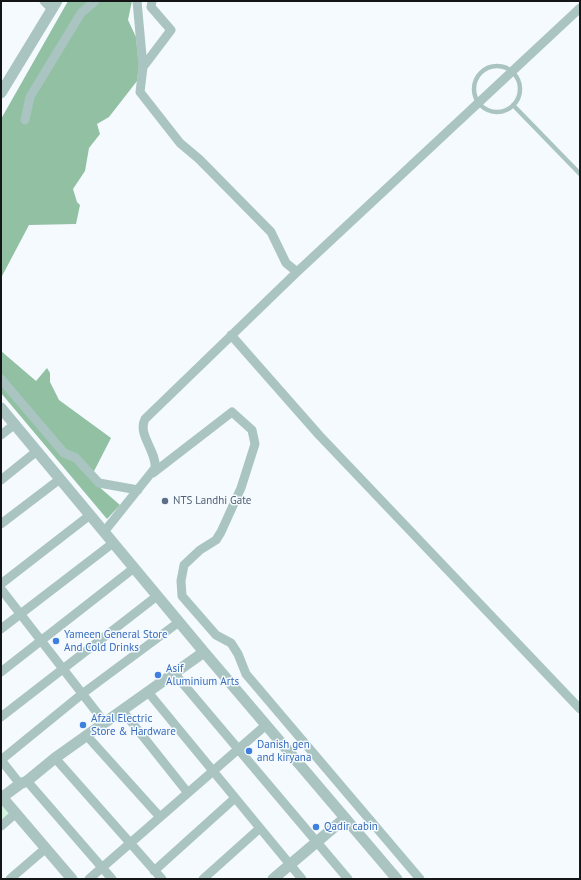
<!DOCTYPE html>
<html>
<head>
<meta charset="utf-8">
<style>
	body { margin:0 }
	#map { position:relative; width:581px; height:880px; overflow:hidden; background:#f5fafe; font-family:"PT Sans",sans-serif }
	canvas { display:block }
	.frame { position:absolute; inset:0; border:2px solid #131516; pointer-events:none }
</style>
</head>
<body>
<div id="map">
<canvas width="581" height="880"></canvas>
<div class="frame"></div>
</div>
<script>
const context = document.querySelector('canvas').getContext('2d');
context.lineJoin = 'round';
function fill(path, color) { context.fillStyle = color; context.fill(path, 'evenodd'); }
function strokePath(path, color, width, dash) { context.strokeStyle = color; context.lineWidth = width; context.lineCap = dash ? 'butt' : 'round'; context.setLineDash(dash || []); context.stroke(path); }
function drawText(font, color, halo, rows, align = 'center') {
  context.font = font + ' "PT Sans",sans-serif'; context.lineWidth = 3; context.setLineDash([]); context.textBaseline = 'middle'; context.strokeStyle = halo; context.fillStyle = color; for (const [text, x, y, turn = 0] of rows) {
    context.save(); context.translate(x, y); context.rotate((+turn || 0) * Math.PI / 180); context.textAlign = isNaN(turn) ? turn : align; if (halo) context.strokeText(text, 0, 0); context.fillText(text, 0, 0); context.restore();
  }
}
fill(new Path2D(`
	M1 798 16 813 1 826Z`), '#d2f5df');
fill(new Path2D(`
	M68 1H132L128 20 136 37 139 66 137 81 109 117 97 124 100 134 89 148 85 171 73 189 77 202 80 205 76 224 29 225 1 278V119Z
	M1 351 36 381 47 368 50 373V382L59 400 111 438 90 479 120 505 107 519 1 393Z`), '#91c0a3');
strokePath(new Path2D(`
	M474 89a23 23 0 1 1 46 0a23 23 0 1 1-46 0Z
	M513 105 580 174`), '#a9c4c1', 4.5);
strokePath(new Path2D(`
	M44 1 52 9
	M137 1 143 67 140 92 180 143 199 159 271 232 286 263 297 272
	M143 67 171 30 151 7 152 1
	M25 120 30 97 81 13 95 1
	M231 335 319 435 580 709
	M1 379 64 453 76 458 99 483 138 490
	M1 435 15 424
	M153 473 232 412 252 430 255 444 241 488 221 532 216 540 200 550 184 565 181 581 182 596 216 635 231 643 238 654 246 674 420 879
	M1 480 37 451
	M1 524 60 479
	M104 532 155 468C157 451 137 435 145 419L297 272 580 8
	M1 584 90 515
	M1 589 105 723
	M1 629 113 543
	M1 672 134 568
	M174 673 348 879
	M148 692 302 879
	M122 710 188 793
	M1 717 157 596
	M87 736 160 817
	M55 758 162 879
	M1 760 82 694 179 622
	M1 760 20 784
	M27 781 112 879
	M1 826 16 813
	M154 871 235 798
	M10 879 46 848
	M89 879 266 725
	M203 879 260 828`), '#a9c4c1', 9);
strokePath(new Path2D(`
	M1 93 57 1
	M1 408 204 652 397 879
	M2 797 72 879
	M1 798 20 784 27 781 55 758 204 652
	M273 879 345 818`), '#a9c4c1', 11);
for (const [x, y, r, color] of [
	[165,501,4,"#5c6f8a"],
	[56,641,4,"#3f7fe0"],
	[158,675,4,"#3f7fe0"],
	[83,725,4,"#3f7fe0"],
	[249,751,4,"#3f7fe0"],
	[316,827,4,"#3f7fe0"]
]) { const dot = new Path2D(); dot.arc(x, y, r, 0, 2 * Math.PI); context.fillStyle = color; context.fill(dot); strokePath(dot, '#f5fafe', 1.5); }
drawText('11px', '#4e5e75', '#f5fafe', [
	["NTS Landhi Gate",173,501]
], 'left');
drawText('11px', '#366cbe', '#f5fafe', [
	["Yameen General Store",64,635],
	["And Cold Drinks",64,648],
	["Asif",166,669],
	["Aluminium Arts",166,682],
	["Afzal Electric",91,719],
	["Store & Hardware",91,732],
	["Danish gen",257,745],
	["and kiryana",257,758],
	["Qadir cabin",324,827]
], 'left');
</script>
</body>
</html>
